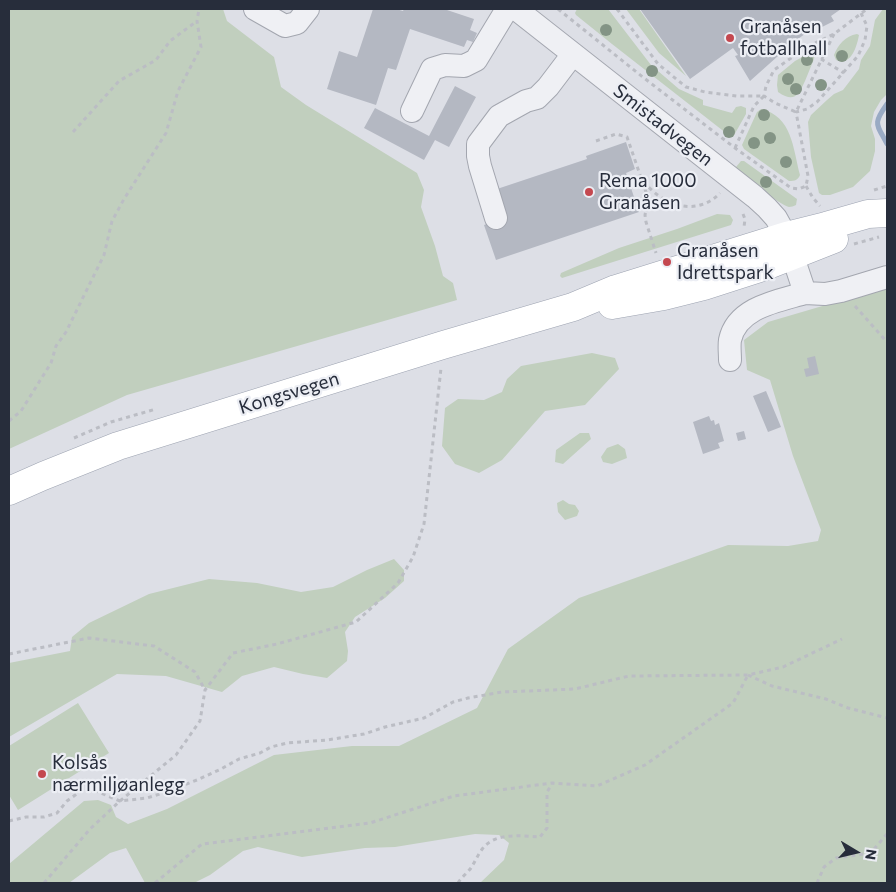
<!DOCTYPE html>
<html>
<head>
<meta charset="utf-8">
<style>
	body { margin:0 }
	#map { position:relative; width:896px; height:892px; overflow:hidden; background:#dddfe6; font-family:Commissioner,sans-serif }
	canvas { display:block }
	.frame { position:absolute; inset:0; border:10px solid #272d3b; pointer-events:none }
	.north { position:absolute; left:831px; top:827px; width:50px; height:50px; -webkit-text-stroke:4px #eceef4; paint-order:stroke; rotate:99deg; font-size:14px; font-weight:700; line-height:20px; text-align:center; color:#272d3b }
	.north::after { content:''; display:block; margin:auto; width:18px; height:22px; background:#272d3b; clip-path:polygon(50% 0,100% 100%,50% 72%,0 100%) }
</style>
</head>
<body>
<div id="map">
<canvas width="896" height="892"></canvas>
<div class="frame"></div>
<div class="north">N</div>
</div>
<script>
const context = document.querySelector('canvas').getContext('2d');
context.lineJoin = 'round';
function fill(path, color) { context.fillStyle = color; context.fill(path, 'evenodd'); }
function strokePath(path, color, width, dash) { context.strokeStyle = color; context.lineWidth = width; context.lineCap = dash ? 'butt' : 'round'; context.setLineDash(dash || []); context.stroke(path); }
function drawText(font, color, halo, rows, align = 'center') {
  context.font = font + ' Commissioner,sans-serif'; context.lineWidth = 4.5; context.setLineDash([]); context.textBaseline = 'middle'; context.strokeStyle = halo; context.fillStyle = color; for (const [text, x, y, turn = 0] of rows) {
    context.save(); context.translate(x, y); context.rotate((+turn || 0) * Math.PI / 180); context.textAlign = isNaN(turn) ? turn : align; if (halo) context.strokeText(text, 0, 0); context.fillText(text, 0, 0); context.restore();
  }
}
fill(new Path2D(`
	M9 9H223L227 21 274 57 281 87 306 105 417 173 424 190 421 207 435 246 443 276 453 283 457 300 127 395 9 449Z
	M577 9H608L651 65 679 89 703 100V105L732 113 736 107 741 106 746 108V114L733 137H731L612 44 576 15 575 13Z
	M626 9H639L686 76 659 53Z
	M883 9H887V94L881 100 874 112 871 126 875 139V151L870 171 853 187 830 195H822L819 193 811 157 808 122 811 115 827 100 834 94 843 90 859 69 861 60 870 46 875 20Z
	M857 34 859 35C857 46 851 67 836 60L834 55C838 45 845 36 857 34Z
	M810 53H814L815 54 814 59C811 66 808 74 805 81 798 96 794 103 778 92L777 85 778 75 795 61Z
	M761 109C792 116 793 148 800 175 798 180 795 181 789 181L744 149 742 145 757 112Z
	M741 161H744L797 199 796 205C794 206 791 207 789 207 779 205 746 176 736 168V167Z
	M717 214 730 215 733 220 731 225 562 278 560 276 561 273 619 248 677 229Z
	M887 287V883H480L504 860 509 843 499 835 475 834 395 847 365 848 302 857 258 847 243 851 210 875 194 883H145L126 848 110 853 69 883H9V864L84 801 98 800 111 805 116 817 128 824 167 809 274 755 352 746H399L477 708 508 649 579 598 728 545 788 546 818 541 821 530 793 456 770 380 747 370 744 340 768 322Z
	M592 353 615 358 619 369 585 405 545 411 502 460 479 473 455 464 442 446 445 408 458 399 484 400 502 392 507 379 521 366Z
	M580 433H589L591 439 563 464 555 462 556 450Z
	M618 444 625 449 627 458 612 464 603 462 601 457 607 448Z
	M563 500 569 504 575 505 579 511 577 516 565 520 558 512 557 503Z
	M394 559 404 570V581L385 598 355 617 345 632 348 651 347 661 327 678 303 674 274 667 242 676 222 692 166 676 117 674 9 737V663L70 651 72 637 89 623 149 594 209 579 257 583 301 592 333 587 367 570Z
	M78 703 109 753 18 810 9 795V746Z`), '#c1cfbe');
strokePath(new Path2D(`
	M887 104C872 125 877 124 887 144`), '#99aac4', 5);
fill(new Path2D(`
	M373 9H396L403 11 404 9H444L474 19 470 30 477 33 473 42 467 40 464 47 410 29 396 70 388 68 376 105 327 89 339 51 357 57Z
	M640 9H841L831 16 834 21 818 29 816 26 777 54 778 56 750 81 735 56 738 55 733 48 690 79Z
	M455 86 476 97 449 147 435 140 424 160 364 128 375 108 429 136Z
	M626 142 635 169 626 173 639 212 496 260 484 225 507 217 497 189 587 159 586 156Z
	M815 356 819 374 806 377 804 369 809 368 807 358Z
	M766 391 781 427 768 432 753 396Z
	M709 416 711 421 714 420 715 425 719 423 724 441 718 443 720 448 703 454 693 422Z
	M744 431 746 439 738 441 736 433Z`), '#b4b8c2');
const minor = new Path2D(`
	M255 9 285 26 297 23 308 9
	M516 9 755 197 767 208 776 218 786 236 805 293 825 294 841 291 887 277
	M412 111 432 69 445 65 464 66 476 60 507 9
	M496 218 480 166 478 156V144L499 116 526 101 537 98 548 87 573 54
	M730 360C730 353 729 346 730 340 737 307 778 301 805 293`);
const major = new Path2D(`
	M612 305 664 296 704 286 763 267 834 239
	M9 491 43 476 118 446 443 345 573 307 616 289 786 236 826 226 868 214 887 213`);
strokePath(minor, '#a3a6af', 24);
strokePath(major, '#9da3b1', 29);
strokePath(new Path2D(`
	M558 9 644 78 735 148 791 188 799 189 806 186 808 176 796 112 807 109 817 102 858 56 865 40 867 26 861 13
	M617 9 658 64 686 87 705 92 737 96H764
	M834 34 796 112 775 103 764 96 766 86 774 70 794 56 813 44 834 34 867 9
	M821 59 844 73
	M73 132 119 81 156 60 170 41 197 21
	M596 141 616 134 627 137 647 195V205L645 215 646 222 656 253
	M735 148 754 106 764 96
	M643 182C649 187 655 194 662 198 681 210 704 210 720 193
	M806 186 813 198 820 206
	M874 190 887 186
	M743 214 745 219 744 227
	M854 244 879 237
	M855 306 887 342
	M9 421 21 411 51 363 56 346 66 332 104 255 112 221 124 199 166 133 178 91 201 47 197 21 199 9
	M74 438 111 422 156 409
	M9 654 89 638 154 646 195 672 205 690
	M748 675 772 686 826 699 848 708 887 718
	M9 821 26 817H44L57 813 67 801 82 790 91 789 120 801 147 798 163 793 197 780 221 769 239 759 260 753 271 747 287 743 327 740 364 734 385 727 424 718 453 702 468 698 502 692 575 689 629 676 748 675 783 667 842 639
	M44 883 90 829 120 801 176 755 200 721 205 690 233 653 277 644 356 622 398 583 413 557 424 524 441 368
	M155 883 202 844 370 823 454 796 552 783 597 786 645 765 733 703 748 675
	M458 883C461 878 467 873 471 868 475 862 478 854 483 848 496 832 522 836 540 837L547 828V792L552 784
	M817 883 824 867 836 858 864 854 874 849 887 834`), '#bbbdc4', 3, [4, 4]);
strokePath(minor, '#eff0f4', 22);
strokePath(major, '#fff', 28);
context.fillStyle = '#839485';
for (const [x, y] of [
	[606,30],
	[842,56],
	[807,60],
	[652,71],
	[788,79],
	[821,85],
	[796,89],
	[764,115],
	[729,132],
	[770,138],
	[754,143],
	[786,162],
	[766,182]
]) { context.beginPath(); context.arc(x, y, 6, 0, 2 * Math.PI); context.fill(); }
for (const [x, y, r, color] of [
	[730,38,5,"#c4484f"],
	[589,192,5,"#c4484f"],
	[667,262,5,"#c4484f"],
	[42,774,5,"#c4484f"]
]) { const dot = new Path2D(); dot.arc(x, y, r, 0, 2 * Math.PI); context.fillStyle = color; context.fill(dot); strokePath(dot, '#eceef4', 2); }
drawText('19px', '#272d3b', '#eceef4', [
	["Granåsen",740,27],
	["fotballhall",740,49],
	["Rema 1000",599,181],
	["Granåsen",599,203],
	["Granåsen",677,251],
	["Idrettspark",677,273],
	["Kolsås",52,763],
	["nærmiljøanlegg",52,785]
], 'left');
drawText('19px', '#272d3b', '#eceef4', [
	["Smistadvegen",663,125,38],
	["Kongsvegen",289,393,-17]
]);
</script>
</body>
</html>
